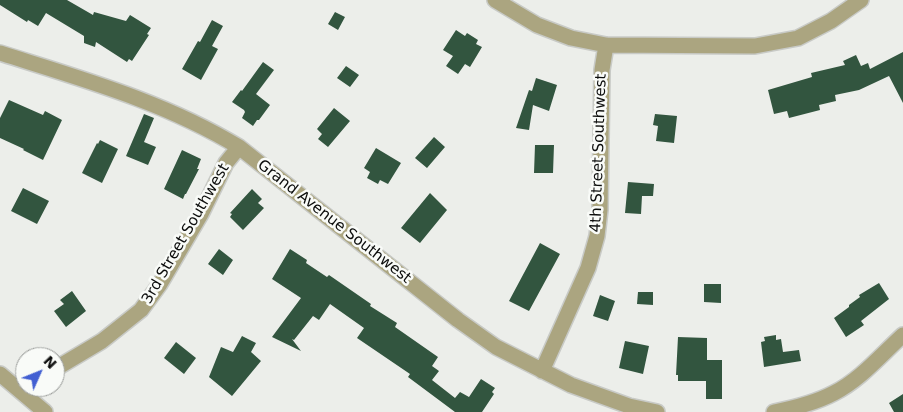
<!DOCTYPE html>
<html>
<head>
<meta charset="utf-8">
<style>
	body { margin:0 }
	#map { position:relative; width:903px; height:412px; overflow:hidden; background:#eceeea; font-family:"DejaVu Sans",sans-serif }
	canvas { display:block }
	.north { position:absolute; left:15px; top:347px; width:50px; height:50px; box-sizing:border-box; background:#f9fbf8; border:1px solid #9a9c9a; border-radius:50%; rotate:46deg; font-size:14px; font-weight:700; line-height:20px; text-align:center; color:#0c0d0c }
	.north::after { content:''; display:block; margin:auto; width:18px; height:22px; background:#425fd2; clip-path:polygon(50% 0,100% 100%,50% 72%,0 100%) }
</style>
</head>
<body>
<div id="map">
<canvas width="903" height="412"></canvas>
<div class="north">N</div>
</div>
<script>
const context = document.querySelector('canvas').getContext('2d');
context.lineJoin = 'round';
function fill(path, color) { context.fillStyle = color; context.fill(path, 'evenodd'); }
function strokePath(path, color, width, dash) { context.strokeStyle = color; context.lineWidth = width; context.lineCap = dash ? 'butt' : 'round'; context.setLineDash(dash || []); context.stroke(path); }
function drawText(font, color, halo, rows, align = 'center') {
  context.font = font + ' "DejaVu Sans",sans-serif'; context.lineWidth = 5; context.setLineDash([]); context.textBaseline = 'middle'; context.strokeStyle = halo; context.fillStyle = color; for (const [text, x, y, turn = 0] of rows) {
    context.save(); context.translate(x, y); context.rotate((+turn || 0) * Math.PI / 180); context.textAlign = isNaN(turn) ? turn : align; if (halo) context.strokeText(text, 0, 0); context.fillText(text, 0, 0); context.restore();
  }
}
fill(new Path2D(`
	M0 0H67L93 15 94 12 126 21 130 15 151 28 147 34 149 35 132 61 129 59 127 62 96 42 95 47 84 43V36L46 13 38 26 28 20 27 22 0 5Z
	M335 12 345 17 338 30 328 24Z
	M212 20 223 26 212 46 218 49 201 80 182 69 198 41 200 42Z
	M456 30 465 36 467 33 478 40 476 44 482 47 470 67 465 64 458 74 446 66 453 56 443 50Z
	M903 52V103L889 76 859 90 835 95 836 101 819 105 820 110 789 118 787 111 774 114 768 90 812 77 811 73 845 65 843 61 856 55 861 66 868 63 870 69Z
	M263 62 274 70 256 94 270 105 259 120H257L253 126 242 118 245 112 244 110 232 102 241 90 242 91Z
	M346 66 359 75 350 87 337 78Z
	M536 78 557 85 549 111 533 105 529 130 516 128 529 90 532 91Z
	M9 100 43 115 45 111 62 120 43 160 23 150 24 149 0 138V118Z
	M334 108 350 121 328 147 318 139 322 134 317 129Z
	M144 114 154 118 144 142 156 147 148 165 126 156Z
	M655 114 677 116 674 143 656 141 658 126 653 125Z
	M434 137 445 147 427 168 415 158Z
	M100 140 118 149 102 183 82 173 97 143 98 144Z
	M535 145H554L553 173H534Z
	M376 148 401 163 388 184 380 180 378 184 367 178 370 172 364 168Z
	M182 150 201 159 197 169H199L186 194H185L183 199 164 189Z
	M628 182 654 184 653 196H642L641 214 625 213Z
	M23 188 49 201 37 224 11 211Z
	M252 189 262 199 258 203 264 208 243 230 230 217 232 214 230 213Z
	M430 193 447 210 420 243 401 228Z
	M540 243 560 254 529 311 509 301Z
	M219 249 233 260 223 275 208 264Z
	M290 249 307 260 306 263 327 277 329 275 371 304 370 306 397 323 395 327 438 357 432 366 439 371 432 380 455 398 460 392 469 397 481 379 495 388 492 392 494 394 482 412H455L408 377 410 374 357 338 364 328 330 304 319 320 313 316 294 340 292 339 301 351 272 337 301 298 272 279Z
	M879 283 889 299 861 321 864 325 846 337 834 318 849 307V305L860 297 859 295Z
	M704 284H721V303L704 302Z
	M72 291 86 311 66 327 54 311 64 304 60 300Z
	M638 292H653V305L637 304Z
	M600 295 615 301 608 321 593 316Z
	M776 335V340L781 339 783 352 799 350 801 361 764 367 761 342 765 341 764 337Z
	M242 336 256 343 251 352 261 361 232 396 209 377 221 347 233 352Z
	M678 337 707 338V360H722V399H706V381H678V375H676Z
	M625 341 649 346 643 374 619 368Z
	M176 342 196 358 184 374 164 358Z
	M903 394V412H894L889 403Z`), '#32553f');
const street = new Path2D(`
	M495 0 537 25 571 38 606 45 755 46 798 38 831 21 861 0
	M0 53C82 79 165 102 239 147L458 320 496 347 571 385 629 406 657 412
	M55 369 102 341 141 310 160 284 201 214 226 163 239 147
	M542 371 588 268 597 236 600 210 602 70 606 45
	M0 374 45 412
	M774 412C795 408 815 403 834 393 860 380 881 355 903 335`);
strokePath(street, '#c8cac6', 18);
strokePath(street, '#aba580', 15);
drawText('15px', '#0c0d0c', '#f9fbf8', [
	["4th Street Southwest",599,153,-88],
	["Grand Avenue Southwest",334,222,38],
	["3rd Street Southwest",186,234,-60]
]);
</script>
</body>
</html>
